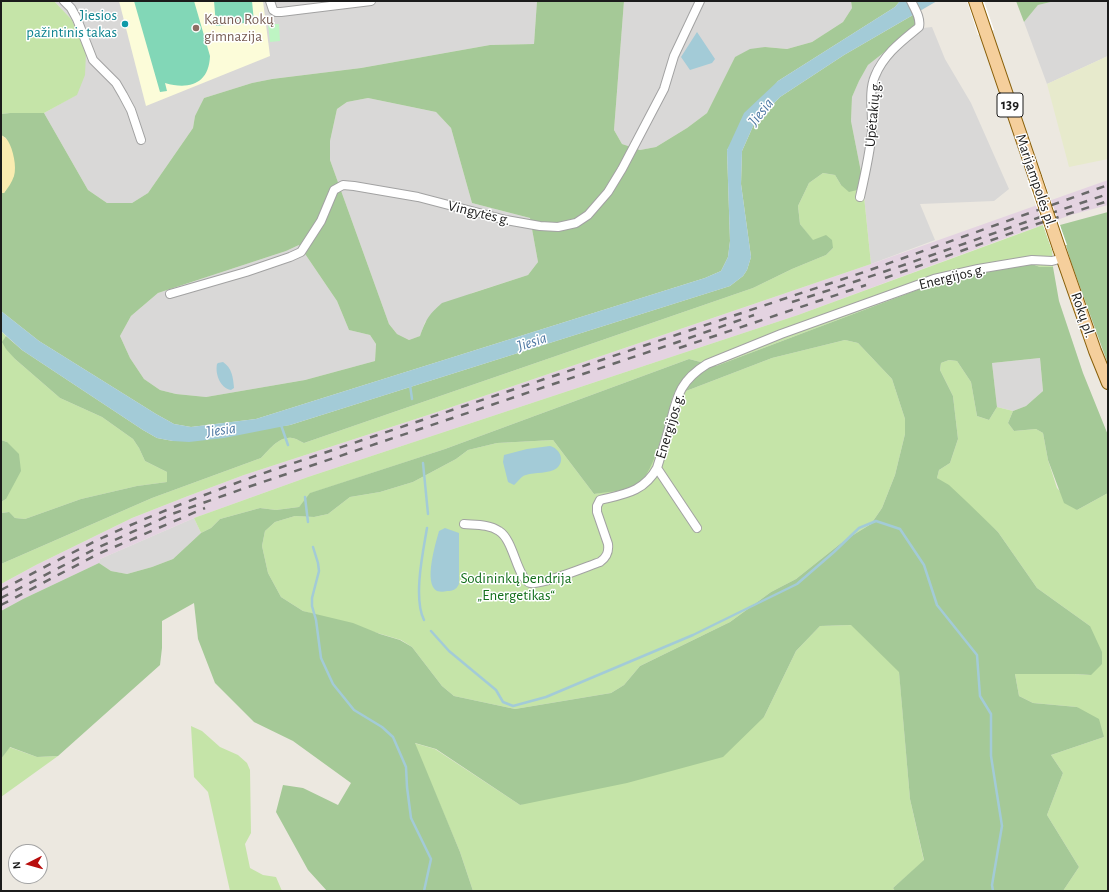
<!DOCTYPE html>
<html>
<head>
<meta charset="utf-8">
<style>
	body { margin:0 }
	#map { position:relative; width:1109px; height:892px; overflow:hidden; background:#ece8e0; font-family:"Alegreya Sans",sans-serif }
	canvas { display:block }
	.frame { position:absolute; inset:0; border:2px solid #1b1b1b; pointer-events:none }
	.north { position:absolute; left:8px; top:844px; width:40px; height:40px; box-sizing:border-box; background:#fff; border:1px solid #a4a4a4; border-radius:50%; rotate:264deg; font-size:11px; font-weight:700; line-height:16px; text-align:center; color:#1b1b1b }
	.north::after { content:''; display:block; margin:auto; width:14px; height:18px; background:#b80e0d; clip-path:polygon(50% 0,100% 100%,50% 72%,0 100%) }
</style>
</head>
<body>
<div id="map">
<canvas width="1109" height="892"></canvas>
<div class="frame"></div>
<div class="north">N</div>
</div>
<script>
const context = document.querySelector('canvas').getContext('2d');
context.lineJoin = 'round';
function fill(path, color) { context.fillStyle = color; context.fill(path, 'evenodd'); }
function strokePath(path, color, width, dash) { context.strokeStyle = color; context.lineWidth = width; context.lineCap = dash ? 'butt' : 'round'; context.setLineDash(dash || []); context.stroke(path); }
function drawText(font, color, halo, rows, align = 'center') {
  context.font = font + ' "Alegreya Sans",sans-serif'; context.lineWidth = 3; context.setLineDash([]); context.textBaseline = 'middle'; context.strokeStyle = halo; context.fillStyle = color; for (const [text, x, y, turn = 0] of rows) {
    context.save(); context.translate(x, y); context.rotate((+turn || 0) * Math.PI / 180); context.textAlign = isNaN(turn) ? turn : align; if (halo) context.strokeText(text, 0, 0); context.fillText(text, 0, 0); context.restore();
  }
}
fill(new Path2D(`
	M54 1H537L534 44 490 45 361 68 272 79 252 83 204 98 195 116 193 128 148 193 132 203H107L88 190 44 113 76 95 72 20Z
	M624 1H851L852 8 843 22 812 42 787 49 765 47 735 57 707 113 687 128 656 147 640 150 622 144 614 130Z
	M1055 1H1108V56L1047 84 1024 22 1038 5Z
	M932 27 945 59 971 103 1009 189 994 201 920 204 935 240 871 264 862 177 851 121 852 97 859 81 868 65 914 29Z
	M368 98 436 112 451 128 472 203 530 218 538 262 528 275 472 293 425 322 420 336 409 340 397 334 389 324 330 160V141L337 109 347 102Z
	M299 245 337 301 349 330 370 335 376 344 375 361 305 380 206 397 176 394 160 390 144 379 130 358 120 336 131 316 158 293 286 251Z
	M1040 358 1043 391 1026 406 1013 411 997 407 992 363Z
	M194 518 201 533 173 559 152 567 127 574 111 571 99 563 100 559Z`), '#d9d8d7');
fill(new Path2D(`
	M1108 180V205L1074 214 1017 234 798 315 308 477 194 518 100 559 99 563 23 599 1 611V584L36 565 132 518 188 496 244 475 431 414 871 264Z`), '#e4d3e1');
fill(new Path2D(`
	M119 1H263L270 56 146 106Z`), '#fcfcd9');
fill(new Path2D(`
	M1108 56V159L1069 167 1047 84Z`), '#e7eacc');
fill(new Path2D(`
	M1 1H54L72 20 86 53 85 75 77 95 44 113H10L1 114Z
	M823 173 835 175 841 185 862 177 871 264 431 414 244 475 188 496 132 518 36 565 1 584V564L152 498 261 458C269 450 279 436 292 438 296 438 301 442 304 443L753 288 792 269 826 255 833 248 813 241 800 224 798 206 809 183Z
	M1043 225 1052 250 1053 267H1040L1029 263 930 285 716 366 689 359 445 449 311 493 299 507 276 510 260 508 220 519 211 528 201 533 194 518 308 477 798 315Z
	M1 331 6 336 3 342 15 359 60 398 102 417 133 439 139 448 145 461 167 472V482L137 486 81 499 25 519 15 518 8 512 1 513V502L6 499 7 442 1 440Z
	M845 340 858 343 892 379 905 419V434L895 475 882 508 871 524 845 540 796 579 771 592 730 622 640 666 624 685 611 693 515 709 454 696 442 686 412 647 401 640 303 611 281 597 268 573 262 546 265 531 275 522 295 516 314 517 328 514 350 497 380 492 413 482 456 459 468 450 497 443 553 440 594 494 627 488 638 484 659 446 673 396 772 358Z
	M949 360 957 361 971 382 977 416 989 420 997 407 1013 411 1008 423 1014 431 1036 429 1043 433 1048 460 1057 488 1077 510 1108 493V891H1063L1079 867 1047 815 1063 773 1051 755 1104 737 1077 707 1033 703 1019 696 1015 674H1074L1091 675 1090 626 1037 588 998 532 937 478 939 470 950 463 958 439 953 396 940 370 941 363Z
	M852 625 899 671 910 799 924 861 893 888 895 891H473L460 852 414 743 435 749 520 805 764 717 796 651 820 626Z
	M191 726 202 731 220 747 238 755 247 763 250 770 251 833 245 844 250 868 263 875 276 877 282 891H230L208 792 194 777Z
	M9 747 37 757 58 756 1 797V759Z`), '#c5e4a8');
fill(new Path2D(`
	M537 1H624L614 130 622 144 640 150 656 147 687 128 707 113 735 57 750 49 765 47 787 49 812 42 843 22 852 8 851 1H900L895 7 778 81 727 150 730 241 728 257 721 271 705 278 256 419 191 427 174 424 156 414 39 341 1 311V193H4L14 175 6 138 1 135V114L10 113H44L88 190 107 203H132L148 193 193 128 195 116 204 98 252 83 272 79 361 68 490 45 534 44ZM368 98 436 112 451 128 472 203 530 218 538 262 528 275 442 303C428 315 426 320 420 336L409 340 397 334 389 324 330 160V141L337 109 347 102ZM299 245 337 301 349 330 370 335 376 344 375 361 305 380 206 397 176 394 160 390 144 379 130 358 120 336 131 316 158 293 286 251Z
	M1016 1H1055L1038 5 1024 22Z
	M913 15 916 19 914 29 868 65 859 81 852 97 851 121 862 177 857 190 849 192 841 185 835 175 823 173 809 183 798 206 800 224 813 240 826 235 832 240 833 248 826 255 792 269 753 288 304 443C301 442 296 438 292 438 279 436 269 450 261 458L152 498 1 564V513L9 512 15 518 25 519 81 499 137 486 167 482V472L145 461 139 448 133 439 102 417 60 398 15 359 6 349 2 342 6 336 22 350 143 430 157 438 173 441 290 425 730 286 743 276 747 270 751 257 741 184 742 151 754 124 780 97 844 55Z
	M1108 212V364L1071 262 1060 225Z
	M1029 263 1040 267H1053L1059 301 1083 373 1108 435V493L1077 510 1064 503 1048 460 1043 433 1036 429 1014 431 1008 423 1013 411 1026 406 1043 391 1040 358 992 363 997 407 989 420 977 416 971 382 957 361 949 360 941 363 940 370 953 396 958 439 950 463 939 470 937 478 949 485 966 501 998 532 1037 588 1090 626 1102 652V664L1091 675 1074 674H1015L1019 696 1033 703 1077 707 1099 719 1104 737 1051 755 1063 773 1047 815 1079 867 1063 891H895L893 888 924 860 910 799 899 672 851 625 820 626 796 651 764 717 723 757 627 783 520 805 436 749 415 743 460 852 473 891H327L308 870 276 812 283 785 303 788 338 805 351 783 293 741 254 722 215 683 198 639 194 603 162 621V648L160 665 58 756 37 757 10 747 1 759V611L23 599 99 563 111 571 127 574 152 567 173 559 201 533 211 528 220 519 260 508 276 510 299 507 310 493 445 449 689 359 716 366 930 285 977 272ZM845 340 858 343 892 379 905 419V434L895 475 882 508 871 524 845 540 796 579 771 592 730 622 640 666 624 685 611 693 515 709 454 696 442 686 412 647 400 640 380 634 353 623 303 611 281 597 268 573 262 546 265 531 275 522 295 516 314 517 328 514 350 497 380 492 413 482 456 459 468 450 497 443 553 440 594 494C608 492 626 491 638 484 655 473 667 416 673 396L772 358Z
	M1 440 7 442 19 454 21 471 6 499 1 502Z`), '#a5c997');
fill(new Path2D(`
	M1 135C4 137 6 138 8 141 13 149 17 167 14 176 12 182 8 188 4 193H1Z`), '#faecb0');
fill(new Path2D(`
	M268 24H279L280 41 270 42Z`), '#bef5c3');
fill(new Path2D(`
	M134 1H194L210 56C209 84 189 90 165 83L167 91 160 92Z
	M214 1H252L254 22 216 26Z`), '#82d7b7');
fill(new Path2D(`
	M900 1H937L844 55 780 97 754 124 742 151 741 184 751 257 747 270 743 276 730 286 290 425 224 438 189 442 173 441 157 438 143 430 22 350 1 331V311L39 341 156 414 174 424 191 427 256 419 705 278 721 271 728 257 730 241 727 150 744 113 778 81 895 7Z
	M697 32 715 59 712 63 690 70 681 57Z
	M223 362C232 368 233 377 234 388L231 390C220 388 215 374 217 364L218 363Z
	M550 446C559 448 566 460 557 468 549 474 535 472 526 475 521 476 518 482 514 485L508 482 503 462 504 455 527 449Z
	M445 528 459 533V584C456 590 453 591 447 591 444 592 440 592 437 591 423 584 436 542 439 531Z`), '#a3cbd7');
fill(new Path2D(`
	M967 1H984L994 30 978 35Z
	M1042 175 1067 245 1052 250 1027 180Z`), '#fff');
strokePath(new Path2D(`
	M410 385 412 399
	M281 425 288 445
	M423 463 428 514
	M305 497 308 522
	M313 547 318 563 319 571 312 598V606L316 620 321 658 333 684 354 710 382 727 393 737 406 767 407 787 411 818 431 859 424 891
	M424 620C413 598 423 552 427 528
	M431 631 449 651 496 690 503 702 513 706 546 697 693 635 797 584 834 552 859 528 876 521 900 529 924 565 937 605 977 655 980 696 991 714V756L1002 826 992 885 993 891`), '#a3cbd7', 2.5);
const minor = new Path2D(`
	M64 1 71 8 77 19 93 60 116 83 123 95 131 110 141 140
	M270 1 273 10 276 12H281L371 1
	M860 197C865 175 870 153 872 131 873 113 868 92 875 76 884 54 902 41 919 27 921 18 915 9 911 1
	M170 294 246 272 290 257 301 252 321 221 334 190 343 185 354 186 418 197 506 220 540 226 558 227 576 223 588 215 608 192 622 169 664 89 674 56 700 1
	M657 468 697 528
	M464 524C475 525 489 524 499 531 514 540 517 579 530 583 540 586 588 566 600 562 607 557 609 552 608 544L597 512V506L600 500C624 494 644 492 657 468 661 455 665 442 669 428 677 398 678 382 707 364L781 334 934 279 978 269 1032 260 1052 261 1063 258`);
const primary = new Path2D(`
	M975 1 1035 177
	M1059 248 1095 351 1108 383`);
strokePath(minor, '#a2a2a2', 10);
strokePath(primary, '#885f09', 14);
strokePath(minor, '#fff', 8);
strokePath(primary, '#f5cf9c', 12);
strokePath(new Path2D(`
	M885 278 1037 224 1108 201
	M792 302C898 269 1002 229 1108 194
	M679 348 866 285
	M1 590C35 572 69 554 104 537 154 514 206 494 258 475L867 271 1108 185
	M1 598 97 548 172 514 245 488 675 343 754 315
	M1 605 98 554 205 508`), '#696969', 2.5, [8, 8]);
const primaryBridge = new Path2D(`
	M1035 177 1059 248`);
strokePath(primaryBridge, '#885f09', 14, []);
strokePath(primaryBridge, '#f5cf9c', 12);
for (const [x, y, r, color] of [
	[125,24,4,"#0f9aa8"],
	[196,28,4,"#8d6e63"]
]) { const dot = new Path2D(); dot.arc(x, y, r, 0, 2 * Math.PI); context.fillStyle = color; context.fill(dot); strokePath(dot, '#fff', 1.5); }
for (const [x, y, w] of [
	[1010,105,26]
]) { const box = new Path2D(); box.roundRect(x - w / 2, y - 12, w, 24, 3); context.fillStyle = '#fff'; context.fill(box); strokePath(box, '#1b1b1b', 1); }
drawText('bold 14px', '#1b1b1b', null, [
	["139",1010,105]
]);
drawText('15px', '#0d838f', '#fff', [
	["Jiesios",117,15],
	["pažintinis takas",117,32]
], 'right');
drawText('15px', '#785e54', '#fff', [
	["Kauno Rokų",204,19],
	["gimnazija",204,36]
], 'left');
drawText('15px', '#1b1b1b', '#fff', [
	["Upėtakių g.",873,114,-85],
	["Marijampolės pl.",1036,181,71],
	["Vingytės g.",479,213,14],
	["Energijos g.",952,277,-14],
	["Rokų pl.",1083,315,71],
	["Energijos g.",670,426,-73]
]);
drawText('15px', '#126f1a', '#fff', [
	["Sodininkų bendrija",516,578],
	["„Energetikas“",516,595]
]);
drawText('italic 16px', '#4e78a3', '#fff', [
	["Jiesia",761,112,-51],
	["Jiesia",532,342,-18],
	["Jiesia",221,430,-8]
]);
</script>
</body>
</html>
